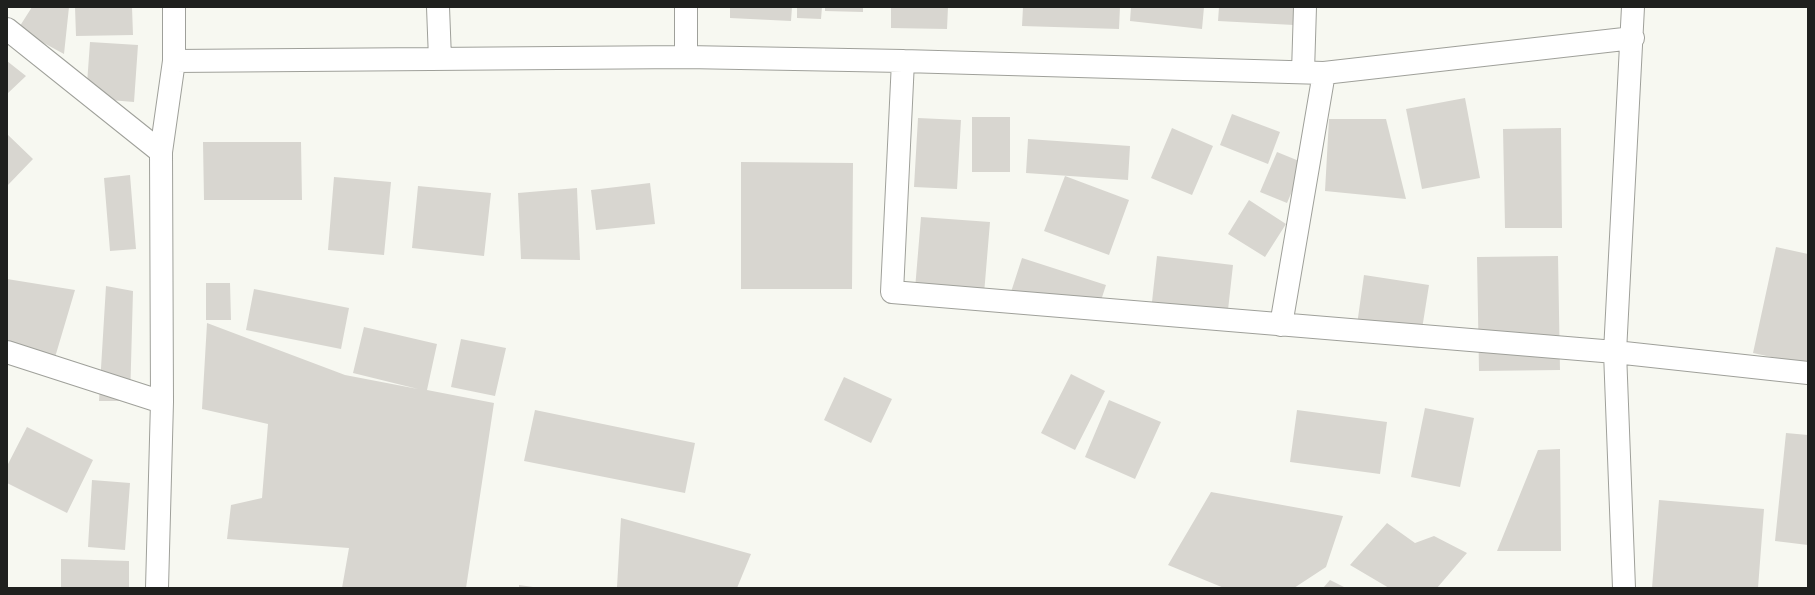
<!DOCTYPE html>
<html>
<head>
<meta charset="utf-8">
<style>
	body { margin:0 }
	#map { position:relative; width:1815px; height:595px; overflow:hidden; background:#f7f8f1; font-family:"DM Sans",sans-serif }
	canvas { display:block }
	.frame { position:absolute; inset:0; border:8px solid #1f201e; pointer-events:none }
</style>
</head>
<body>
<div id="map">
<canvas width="1815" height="595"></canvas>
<div class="frame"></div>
</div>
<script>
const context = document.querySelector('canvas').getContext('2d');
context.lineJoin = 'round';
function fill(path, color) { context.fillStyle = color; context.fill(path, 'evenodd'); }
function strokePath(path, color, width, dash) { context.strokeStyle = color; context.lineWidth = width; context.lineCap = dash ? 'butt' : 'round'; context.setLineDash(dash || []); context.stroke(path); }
fill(new Path2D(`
	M32 7H69L64 54 18 29Z
	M75 7H132L133 35 76 36Z
	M730 7H792L791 21 730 18Z
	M797 7H822L821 19 797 18Z
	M825 7H863V12L825 11Z
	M891 7H948L947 29 891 28Z
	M1023 7H1120L1119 29 1022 26Z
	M1131 7H1204L1202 29 1130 21Z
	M1219 7H1295L1294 25 1218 21Z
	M90 42 138 45 134 102 86 98Z
	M7 61 26 76 7 94Z
	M1465 98 1480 178 1422 189 1406 109Z
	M1232 114 1280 132 1268 164 1220 145Z
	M972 117H1010V172H972Z
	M918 118 961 120 957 189 914 187Z
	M1329 119H1386L1406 199 1325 191Z
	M1172 128 1213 146 1192 195 1151 178Z
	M1561 128 1562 228H1505L1503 129Z
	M7 134 33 159 7 186Z
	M1028 139 1130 146 1128 180 1026 173Z
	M203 142H301L302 200H204Z
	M1277 152 1304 163 1287 203 1260 192Z
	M741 162 853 163 852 289H741Z
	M130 175 136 249 110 251 104 178Z
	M1065 176 1129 200 1109 255 1044 231Z
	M334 177 391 182 384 255 328 250Z
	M650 183 655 224 596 230 591 190Z
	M418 186 491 193 484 256 412 248Z
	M577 188 580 260 521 259 518 193Z
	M1249 200 1286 224 1265 257 1228 234Z
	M921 217 990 222 984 294 915 289Z
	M1776 247 1808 254V365L1753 353Z
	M1157 256 1233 265 1227 319 1151 311Z
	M1558 256 1560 370 1479 371 1477 257Z
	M1022 258 1106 285 1095 319 1011 292Z
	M1364 275 1429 285 1419 348 1355 339Z
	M7 279 75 290 53 364 7 354Z
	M206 283H230L231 320H206Z
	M106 286 133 291 130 401H99Z
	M254 289 349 308 341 349 246 330Z
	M207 323 345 375 418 389 353 373 364 327 437 344 427 390 494 403 466 588H342L349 548 227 539 231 505 262 498 268 424 202 409Z
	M461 339 506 348 495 396 451 387Z
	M1071 374 1105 391 1075 450 1041 433Z
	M844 377 892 399 871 443 824 420Z
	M1109 400 1161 422 1135 479 1085 457Z
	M1425 408 1474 418 1460 487 1411 477Z
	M535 410 695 443 685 493 524 461Z
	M1297 410 1387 422 1380 474 1290 462Z
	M27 427 93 460 67 513 7 483V466Z
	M1786 433 1808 435V545L1775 541Z
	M1560 449 1561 551H1497L1538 450Z
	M92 480 130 483 125 550 88 547Z
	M1211 492 1343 516 1326 567 1294 588H1224L1168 565Z
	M1659 500 1764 509 1758 588H1652Z
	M621 518 751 554 737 588 617 587Z
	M1387 523 1415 543 1434 536 1467 553 1437 588H1389L1350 565Z
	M61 559 129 561V588H61Z
	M1330 580 1346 588H1323Z
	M519 585 533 587V588H519Z`), '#d8d6d0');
const minor = new Path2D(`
	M438 7 440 59
	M7 29 161 152
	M686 57V7
	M174 61 686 57 903 61 1324 73 1633 38
	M903 61 892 292 1615 352 1808 373
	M1303 72 1305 7
	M1281 325 1324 73
	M7 352 162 402
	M157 588 162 402 161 152 174 61V7
	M1624 588 1615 352 1633 7`);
strokePath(minor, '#9fa09a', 24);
strokePath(minor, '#fff', 22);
</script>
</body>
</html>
